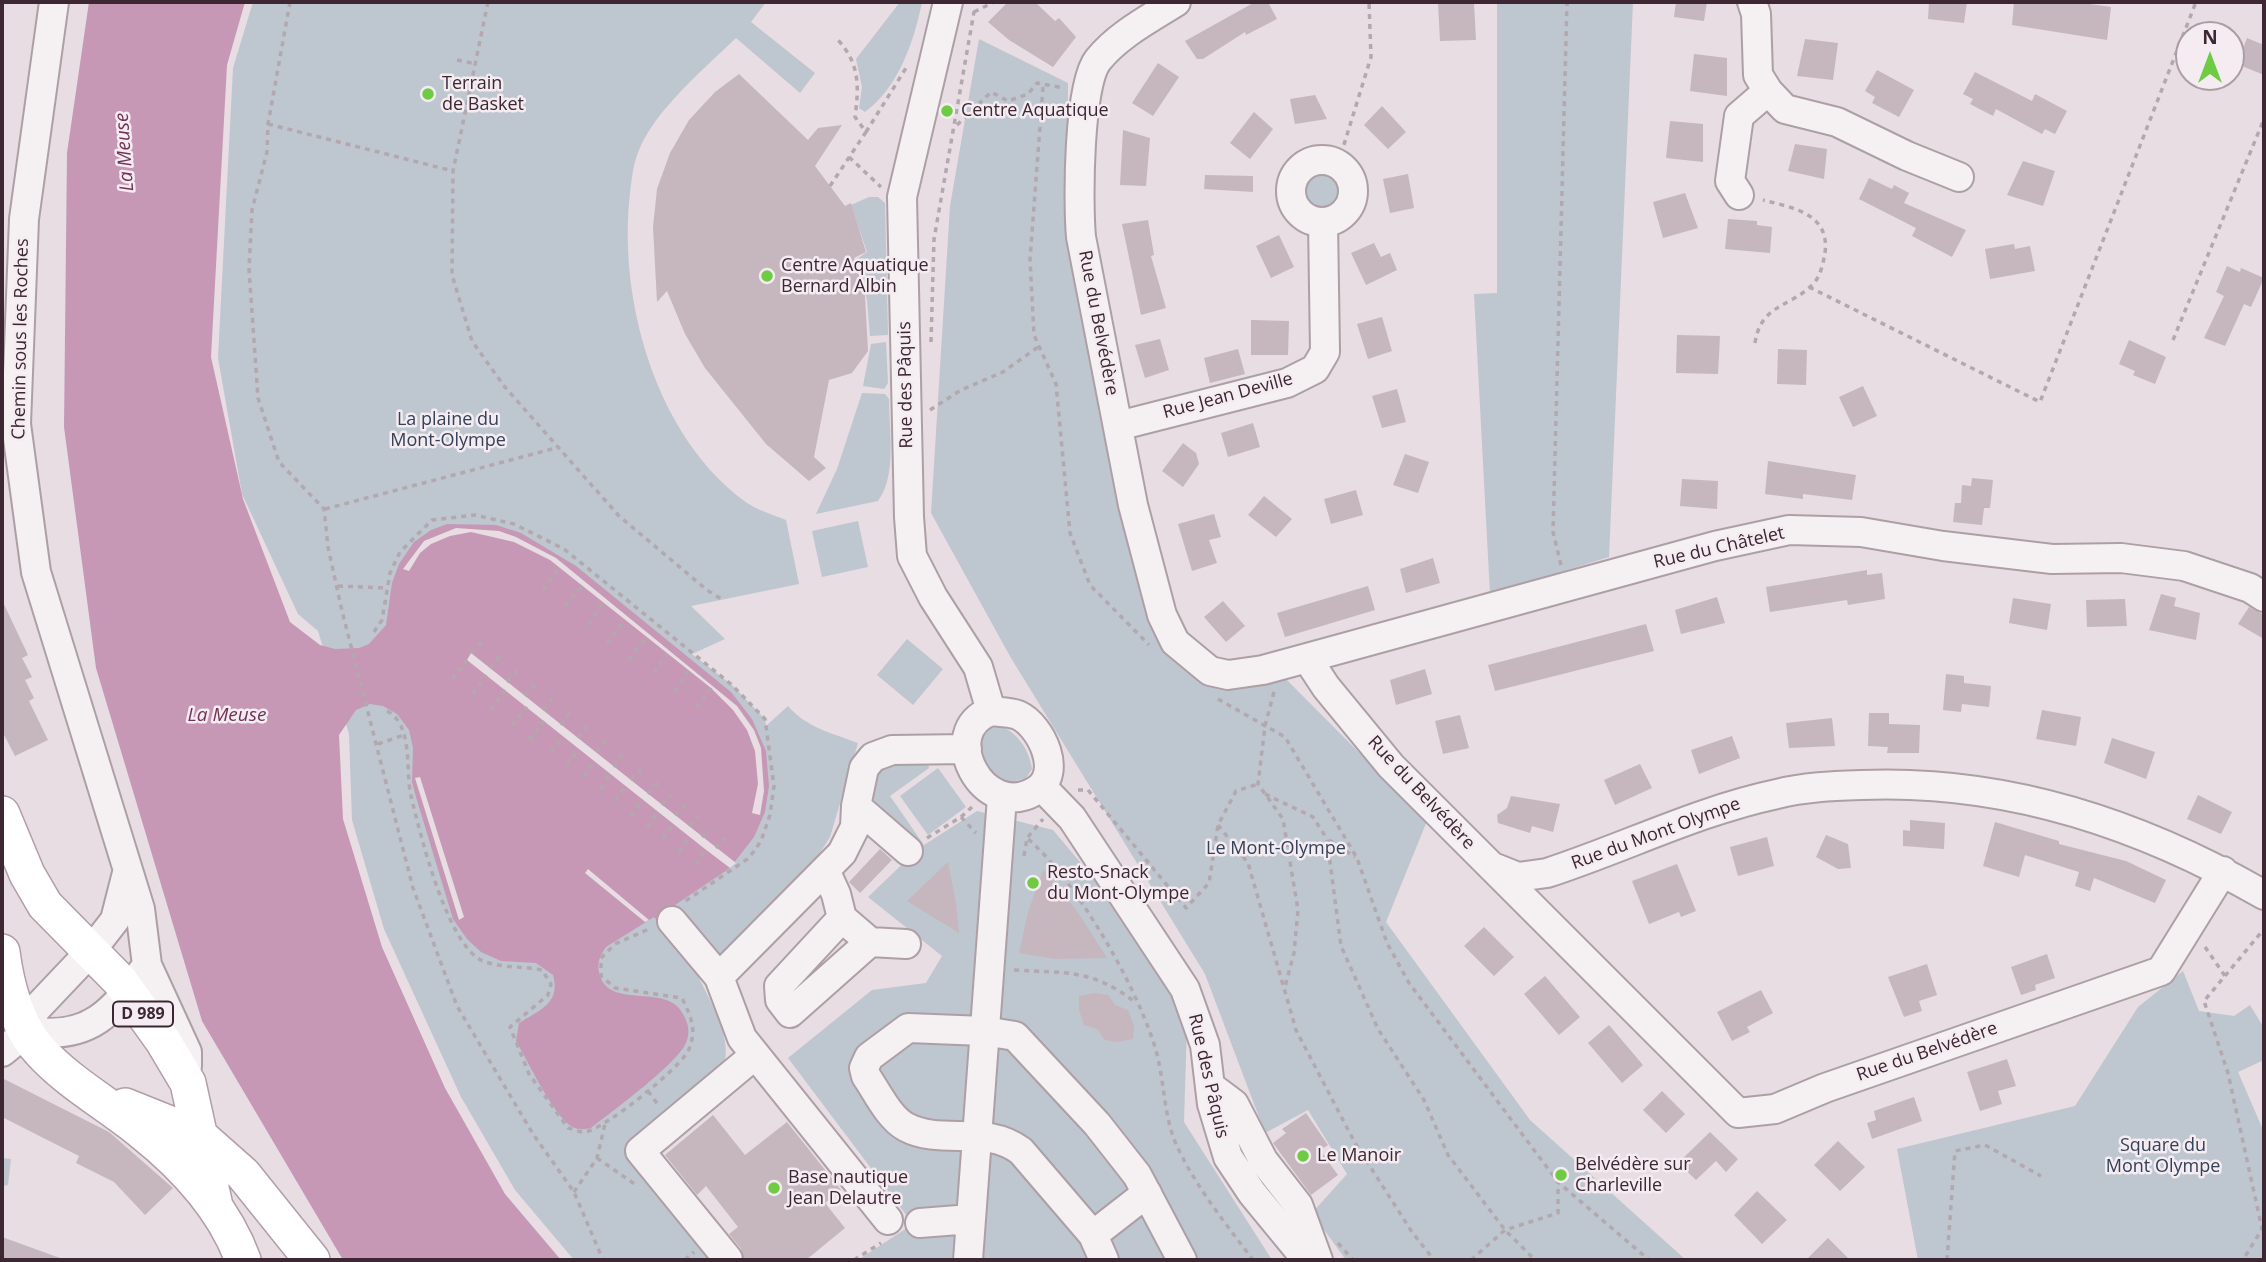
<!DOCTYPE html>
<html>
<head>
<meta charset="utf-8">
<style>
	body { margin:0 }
	#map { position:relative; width:2266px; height:1262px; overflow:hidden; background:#e7dde2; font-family:"Open Sans",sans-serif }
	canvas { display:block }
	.frame { position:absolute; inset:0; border:4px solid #3d2732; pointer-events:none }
	.north { position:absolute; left:2175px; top:21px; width:70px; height:70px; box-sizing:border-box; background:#f4ecf1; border:2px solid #ab9da5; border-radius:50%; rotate:0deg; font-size:19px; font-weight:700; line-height:28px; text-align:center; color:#3d2732 }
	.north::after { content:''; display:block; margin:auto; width:24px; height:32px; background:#6ecb43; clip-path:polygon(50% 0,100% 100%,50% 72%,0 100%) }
</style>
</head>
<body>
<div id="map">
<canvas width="2266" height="1262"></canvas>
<div class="frame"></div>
<div class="north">N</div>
</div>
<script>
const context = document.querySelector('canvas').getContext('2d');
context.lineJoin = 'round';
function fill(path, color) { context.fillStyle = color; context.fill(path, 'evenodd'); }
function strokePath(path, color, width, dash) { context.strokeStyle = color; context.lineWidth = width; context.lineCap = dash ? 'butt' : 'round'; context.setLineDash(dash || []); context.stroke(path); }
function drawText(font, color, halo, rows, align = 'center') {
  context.font = font + ' "Open Sans",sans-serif'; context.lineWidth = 5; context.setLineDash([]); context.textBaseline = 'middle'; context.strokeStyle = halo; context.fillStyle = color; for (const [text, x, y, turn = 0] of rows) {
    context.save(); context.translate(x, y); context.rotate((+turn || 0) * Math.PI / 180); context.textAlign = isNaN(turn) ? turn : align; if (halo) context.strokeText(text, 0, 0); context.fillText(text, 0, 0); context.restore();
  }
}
fill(new Path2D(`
	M253 2H766L751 22 815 73 800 93 736 38C705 68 655 110 639 150 632 166 631 186 629 203 620 307 658 439 747 503 758 510 773 515 786 520L799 584 691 606 725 639 692 654 732 685 765 719 766 726 788 706C807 728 832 733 858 743L830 837 809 870 699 978C712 1005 735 1041 722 1071 718 1083 654 1138 640 1151L729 1260H574L515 1190 461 1097 384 929 352 820 349 734 318 631 298 614 242 494 218 358 233 68Z
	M900 2H922C914 41 899 87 865 112L859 108 862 87 856 59Z
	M1497 2H1633L1609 557 1490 594 1474 294 1497 293Z
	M979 39 1068 83 1067 235 1126 517 1205 681 1279 672 1427 821 1386 922 1530 1120 1686 1260H1346L1312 1213 1347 1174 1308 1110 1265 1133 1205 974 1011 658 931 513 950 206Z
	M1301 192a22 22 0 1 1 44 0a22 22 0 1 1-44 0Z
	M869 197H878L885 203 888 335 870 336 867 300 857 259 867 252 851 205Z
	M886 342 888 383 884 389 863 386 871 344Z
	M862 393 885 394 889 399C889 430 897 476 878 501L816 514 837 469Z
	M858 521 868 567 822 577 812 531Z
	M907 639 943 669 913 705 877 675Z
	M997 725C1017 731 1029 749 1032 769L1026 778 1007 783C989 772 967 749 986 727Z
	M927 755 929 768 890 796 924 845 977 811 1053 830 1148 943 1187 1024 1184 1122 1272 1260H858L913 1224 788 1058 872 990 926 983 942 956 868 897 913 854 877 807 871 794 875 766Z
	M938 768 966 807 928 835 900 796Z
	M2183 971 2199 1011 2234 1016 2250 1005 2264 1028V1060L2238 1072 2264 1132V1260H1918L1897 1149 2075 1106 2138 1007Z
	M2 1158 11 1159 8 1185 2 1186Z`), '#bec6d0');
fill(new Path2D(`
	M89 2H245L227 65 211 357 243 499 290 622 320 645 335 649 359 648 369 644 386 625 392 583 399 564 414 542 431 530 447 524 496 525 521 533 576 566 731 692 752 719 766 751 769 786 765 812 754 837 730 868 675 905 682 915 662 927 654 917 606 947C600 955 597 962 599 972 607 1012 666 981 683 1014 688 1023 690 1031 687 1040 682 1061 611 1112 591 1128 586 1129 580 1130 575 1128 556 1122 527 1059 516 1041L519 1023C540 1010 561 1003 553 975L536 963 501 961 481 952 467 939 453 919 416 797 412 782 413 748 409 730 397 714 383 706 370 704 356 710 339 735 343 819 382 947 445 1088 505 1194 561 1260H343L202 1021 96 668 64 427 67 153Z`), '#c698b6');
fill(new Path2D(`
	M456 528 499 531 516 537 556 558 737 706 754 730 761 748 764 791 760 815 752 813 758 784 755 751 747 730 733 710 711 688 550 560 514 542 471 532 450 536 431 544 420 553 409 571 403 569 424 541Z
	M471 653 675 815 736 863 730 868 705 849 467 660Z
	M420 777 464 917 459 920 415 778Z
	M588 869 649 920 645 922 585 873Z`), '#e7dde2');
fill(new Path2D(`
	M1008 2H1035L1055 21 1059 18 1076 37 1053 67 1009 40 988 22Z
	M1255 2H1268L1277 19 1246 35 1245 32 1203 59H1197L1185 41Z
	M1676 2H1707L1704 21 1674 17Z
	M1929 2H1967L1964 23 1928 19Z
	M2014 2H2090V4L2111 7 2107 40 2012 25Z
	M1438 3H1474L1476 40 1440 41Z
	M2247 38 2264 45V75L2237 64Z
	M1805 39 1838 43 1833 80 1797 76Z
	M1694 54 1727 58V96L1690 91Z
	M1158 63 1179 77 1153 116 1132 103Z
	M1877 70 1914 90 1899 117 1872 103 1875 97 1865 91Z
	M1975 72 2032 101 2035 94 2067 111 2055 134 2045 129 2042 134 1996 109 1993 116 1970 104 1973 99 1963 94Z
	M739 74 808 140 818 128 842 125 815 166 845 206 851 203 866 252 854 258 865 296 868 351 852 373 829 380 814 457 826 468 809 481 766 444 705 368 685 334 667 291 657 302 653 227 657 189 670 153 689 120 715 92Z
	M1315 95 1327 119 1295 124 1290 99Z
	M1382 106 1406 132 1388 149 1364 125Z
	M1254 112 1273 129 1250 159 1230 143Z
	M1670 121 1703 124V162L1666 158Z
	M1123 130 1150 138 1146 186 1120 185Z
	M1795 144 1827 149 1824 179 1788 171Z
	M2023 161 2055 171 2043 206 2007 195Z
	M1408 174 1414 208 1390 213 1383 179Z
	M1205 175 1253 176V192L1204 189Z
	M1869 178 1892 189 1894 185 1909 193 1904 203 1966 230 1952 257 1912 236 1916 228 1859 199Z
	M1685 193 1698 228 1663 238 1653 202Z
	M1728 219 1757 221V225L1772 227 1770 253 1725 249Z
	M1148 220 1154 255 1151 256 1166 308 1141 315 1122 224Z
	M1279 235 1294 267 1271 278 1256 246Z
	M1374 243 1381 257 1390 253 1397 270 1366 285 1351 253Z
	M2014 244 2015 249 2030 246 2035 271 1990 279 1985 249Z
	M2227 266 2240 272 2241 268 2264 278 2251 307 2244 304 2225 346 2204 338 2224 296 2216 292Z
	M1382 317 1392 351 1368 359 1357 324Z
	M1251 320 1289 321 1288 355H1251Z
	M1677 335 1720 336 1718 374 1676 373Z
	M1160 339 1169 370 1145 378 1135 345Z
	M2129 340 2166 357 2155 384 2133 375 2135 371 2119 364Z
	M1238 349 1245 374 1210 383 1204 358Z
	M1778 349 1807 350 1806 385 1777 384Z
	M1863 386 1877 416 1853 427 1839 397Z
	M1397 389 1406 422 1382 428 1372 396Z
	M1253 423 1260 447 1228 457 1221 433Z
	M1183 443 1196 453 1199 464 1183 487 1162 471Z
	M1405 454 1429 462 1418 493 1393 485Z
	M1768 461 1856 475 1852 500 1803 494V499L1765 494Z
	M1972 478 1993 480 1990 508H1984L1982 525 1953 522 1955 503H1961L1962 485 1971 486Z
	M1682 479 1718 481 1717 509 1680 506Z
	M1356 490 1363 515 1331 524 1324 499Z
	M1264 496 1292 519 1276 537 1248 515Z
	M1214 514 1221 537 1209 540 1217 563 1192 571 1178 524Z
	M1433 558 1440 583 1406 593 1400 569Z
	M1867 570V575L1882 573 1885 599 1848 605 1847 600 1770 612 1766 587Z
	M1368 586 1375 610 1285 637 1277 613Z
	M2161 594 2176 598 2174 606 2200 613 2196 640 2149 630Z
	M1717 597 1725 623 1681 634 1675 610Z
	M2013 598 2051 604 2047 630 2009 623Z
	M2125 599 2127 626 2087 627 2086 600Z
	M2 600 28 655 22 658 32 677 25 680 34 698 29 701 48 740 15 756 2 731Z
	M1223 601 1245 626 1226 642 1204 617Z
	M2249 607 2264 615V639L2238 624Z
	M1646 624 1654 651 1495 691 1488 665Z
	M1425 669 1432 694 1396 705 1390 680Z
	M1946 674 1964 676V683L1991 686 1989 707 1962 704 1961 712 1943 710Z
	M2042 710 2081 717 2076 746 2036 739Z
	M1869 713H1889V724L1920 725 1919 753H1887L1888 747 1868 746Z
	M1460 715 1469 748 1443 754 1435 721Z
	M1832 718 1835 746 1789 748 1786 723Z
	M1732 736 1740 758 1699 774 1691 750Z
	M2112 738 2155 752 2146 779 2104 763Z
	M1640 764 1652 788 1615 805 1604 780Z
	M2198 795 2232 812 2221 834 2187 819Z
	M1511 796 1560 804 1553 832 1532 826 1530 833 1498 823 1497 815 1507 808Z
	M1910 820 1945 823 1944 849 1903 846V830L1910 831Z
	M1995 822 2059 841V844L2126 861 2166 880 2155 903 2094 878 2090 891 2075 886 2079 872 2025 855 2019 877 1983 866Z
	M1826 835 1848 844 1851 868 1838 869 1816 857Z
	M1767 837 1774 866 1738 876 1730 847Z
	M880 849 892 860 860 893 849 882Z
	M948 862 956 903 959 933 907 901Z
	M1677 864 1696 911 1681 917 1679 912 1649 924 1632 881Z
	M1043 870 1077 911 1107 958 1055 959 1019 953 1028 912Z
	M1484 927 1514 957 1494 976 1464 946Z
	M2047 954 2055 978 2035 985 2036 990 2021 995 2011 967Z
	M1927 964 1937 995 1919 1001 1922 1011 1904 1017 1888 977Z
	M1545 976 1580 1017 1559 1035 1524 994Z
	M1761 990 1773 1013 1747 1027 1750 1032 1732 1041 1717 1012Z
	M1094 993 1108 995 1115 1005 1128 1010 1134 1026 1133 1039 1117 1042 1105 1040 1097 1029 1084 1025 1079 1010V996Z
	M1609 1025 1643 1065 1622 1083 1588 1043Z
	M2007 1059 2016 1086 1998 1091 2002 1104 1980 1111 1967 1072Z
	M2 1078 109 1132 173 1188 145 1215 114 1182 76 1163 79 1156 2 1117Z
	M1662 1091 1685 1114 1666 1133 1643 1110Z
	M1914 1097 1922 1121 1872 1139 1867 1123 1876 1120 1874 1111Z
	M1306 1113 1328 1145 1320 1150 1338 1175 1311 1195 1273 1143 1286 1133 1282 1129Z
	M713 1115 745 1155 787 1122 841 1190 825 1203 845 1228 806 1260H744L741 1249 729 1234 738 1227 706 1186 697 1195 665 1155Z
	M1710 1132 1738 1159 1726 1172 1716 1161 1696 1180 1678 1163Z
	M1838 1141 1865 1167 1840 1191 1814 1165Z
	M1757 1191 1787 1220 1762 1244 1734 1215Z
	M2 1237 60 1258 59 1260H2Z
	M1828 1238 1850 1260H1806Z`), '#c6b7bf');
const minor = new Path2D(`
	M948 2 902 197 909 517 912 556 933 597 978 667 991 711
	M1176 2C1149 19 1118 35 1098 60 1078 85 1078 204 1081 237L1133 505 1162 615 1175 642 1210 671 1228 675 1263 670 1307 658 1326 687 1391 766 1738 1113 1775 1109 1825 1088 2161 971 2223 871
	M1752 2 1756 14 1758 75 1768 91 1785 109 1837 122 1907 156 1959 177
	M1291 191a31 31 0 1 1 62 0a31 31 0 1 1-62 0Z
	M1739 195 1730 181 1739 116 1768 91
	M1118 426 1287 383 1315 369 1325 352 1323 222
	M1307 658 1715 546 1789 530 1861 532 1943 546 2052 559 2121 558 2184 566 2250 588 2264 597
	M991 711C999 712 1010 712 1018 715 1042 726 1064 775 1035 791 983 822 936 731 991 711Z
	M1042 787 1072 818 1185 989 1205 1045 1212 1104 1228 1157 1252 1193 1307 1260
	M856 806 908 851
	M1493 867 1518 877 1547 873C1624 848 1697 811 1777 794 1804 787 1833 786 1861 785 2004 779 2141 824 2264 895
	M826 872 836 894 842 918 779 986 780 1000 790 1013 870 942 842 918
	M672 921 719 977 742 1038 888 1220
	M870 942 906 944
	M147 965 187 1052V1066
	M719 977 842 853 855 827 856 806 864 768 873 757 892 750 967 749
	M28 1031C90 1041 113 1012 147 965L140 909 36 572 16 424 24 219 54 2
	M28 1031 35 1010 90 952 115 920 127 873
	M2 1052 28 1031
	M1210 1086 1234 1104 1263 1160 1298 1205 1318 1260
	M920 1223 971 1219
	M1093 1235 1147 1193
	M728 1259 640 1151 755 1055
	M968 1260 1002 797
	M1104 1260 1093 1235 1021 1151C985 1124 942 1146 906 1127 889 1118 877 1092 866 1076L864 1068 869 1057 908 1028 984 1031 1015 1036 1097 1124 1137 1175 1182 1260`);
const major = new Path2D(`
	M2 814 27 874 45 905 120 981 163 1041 188 1083 215 1206
	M2 952C6 984 17 1027 40 1051 69 1083 108 1104 141 1131 184 1165 224 1208 243 1260
	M125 1106 200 1136 243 1174 312 1260`);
strokePath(minor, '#ad9fa6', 32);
strokePath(major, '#b29da9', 38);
strokePath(new Path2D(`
	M290 2 268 124 267 152 252 210 249 269 258 398 279 462 324 509 328 547 342 611 413 888 457 1006 533 1134 574 1192 603 1260
	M488 2 453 171 452 275 472 341 504 386 619 516 707 590 723 600
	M974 12 994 2
	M457 60 476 64
	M1043 87 1030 259 1034 335 1056 384 1070 533 1090 585 1149 645
	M268 124 453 171
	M957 125 991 92 1008 101 1028 94 1037 83 1064 88
	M866 132 906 68
	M849 157 881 187
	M1338 164 1371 57 1369 2
	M830 186 866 132 855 117C859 87 860 64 838 40
	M1809 287 2040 402 2196 2
	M2173 340 2264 119
	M931 342 934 239 974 12 970 9
	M1755 343C1761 303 1791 308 1814 283 1821 275 1823 263 1825 253 1830 213 1793 208 1763 200
	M930 410 961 390 1003 372 1038 347
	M325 509 556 448
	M1561 565 1553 532 1567 2
	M338 586 387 588
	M543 590 559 568
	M565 606 582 586
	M588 625 603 603
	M374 632 382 620 390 573 400 552 432 520 475 515 514 524 564 549 732 685 765 719 774 786 770 815 761 841 749 858 684 902
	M607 643 625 620
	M471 653 484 640
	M629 660 647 637
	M490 668 504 652
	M654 673 667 654
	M452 679 467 660
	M507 682 520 667
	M675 692 688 671
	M1274 692 1265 726 1258 784 1283 819 1298 910 1294 953 1285 987
	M473 694 486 675
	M525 696 538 681
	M1218 699 1285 737 1357 858 1387 943 1409 983 1558 1182 1649 1260
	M696 708 711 688
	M491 710 505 690
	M543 710 556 694
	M387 711C414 725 405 771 411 796 420 833 447 946 483 961 500 968 523 966 542 970L551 984 548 995 510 1027 529 1074 568 1128C573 1129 579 1132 584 1132 603 1131 683 1066 689 1049 697 1029 691 1017 682 998L615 988 601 976V958L615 944 651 928
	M512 725 527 707
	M561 725 572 710
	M578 738 590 722
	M529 740 544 721
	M378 744 404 735
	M551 752 563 736
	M596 752 607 739
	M567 765 579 749
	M614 767 623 753
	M584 777 594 761
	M631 780 643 767
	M601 789 610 773
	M1078 790H1088L1186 908 1209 883 1218 825 1236 791 1258 784
	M648 794 659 781
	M1265 794 1313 817 1327 839 1341 946 1378 1029 1424 1100 1448 1155 1505 1230 1535 1260
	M615 801 626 786
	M662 805 672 795
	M675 815 685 805
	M631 816 642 799
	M961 817 972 807
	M1218 825 1248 863 1296 1030 1355 1143 1412 1232 1434 1260
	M689 826 698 817
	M647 827 658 812
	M702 837 710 828
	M1028 837 1043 819
	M927 838 961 817 976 833
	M663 839 674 824
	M1329 840 1355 857
	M716 848 726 838
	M679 852 690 837
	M1024 856 1027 838C1075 879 1133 980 1153 1041 1165 1075 1162 1111 1176 1144 1195 1186 1226 1224 1253 1260
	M696 865 705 849
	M2205 947 2225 976 2204 1001 2228 1073 2262 1229 2243 1260
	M1014 970C1066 973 1092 969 1135 1002
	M2225 976 2264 929
	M648 1091 659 1106
	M597 1158 636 1185
	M574 1192 597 1158 605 1124
	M1338 1243 1353 1260
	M685 1260 694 1252
	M854 1260 881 1243
	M1471 1260 1505 1230 1558 1213V1183
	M1947 1260 1955 1151 1985 1145 2041 1176`), '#b3a8ad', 3.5, [5, 5]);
strokePath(minor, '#f5f0f2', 28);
strokePath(major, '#fff', 35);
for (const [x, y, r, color] of [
	[428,94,7,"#6ecb43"],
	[947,111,7,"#6ecb43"],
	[767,276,7,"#6ecb43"],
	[1033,883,7,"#6ecb43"],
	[1303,1156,7,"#6ecb43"],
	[1561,1175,7,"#6ecb43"],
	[774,1188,7,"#6ecb43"]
]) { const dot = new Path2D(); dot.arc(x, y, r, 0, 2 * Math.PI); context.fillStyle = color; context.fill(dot); strokePath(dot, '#f4ecf1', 2.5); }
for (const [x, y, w] of [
	[143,1014,60]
]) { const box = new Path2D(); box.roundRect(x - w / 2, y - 12.5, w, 25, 5); context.fillStyle = '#f4ecf1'; context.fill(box); strokePath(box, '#3d2732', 2); }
drawText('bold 16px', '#3d2732', null, [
	["D 989",143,1014]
]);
drawText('18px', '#3d2732', '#f4ecf1', [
	["Terrain",442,84],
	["de Basket",442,105],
	["Centre Aquatique",961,111],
	["Centre Aquatique",781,266],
	["Bernard Albin",781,287],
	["Resto-Snack",1047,873],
	["du Mont-Olympe",1047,894],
	["Le Manoir",1317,1156],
	["Belvédère sur",1575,1165],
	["Charleville",1575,1186],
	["Base nautique",788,1178],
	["Jean Delautre",788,1199]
], 'left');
drawText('18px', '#3d2732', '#f4ecf1', [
	["Rue du Belvédère",1098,323,79],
	["Chemin sous les Roches",21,339,-89],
	["Rue des Pâquis",906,385,-91],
	["Rue Jean Deville",1228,396,-15],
	["Rue du Châtelet",1719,548,-13],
	["Rue du Belvédère",1421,793,47],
	["Rue du Mont Olympe",1656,834,-20],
	["Rue du Belvédère",1927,1052,-19],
	["Rue des Pâquis",1208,1076,77]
]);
drawText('18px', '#344158', '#f4ecf1', [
	["La plaine du",448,420],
	["Mont-Olympe",448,441],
	["Le Mont-Olympe",1276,849],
	["Square du",2163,1146],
	["Mont Olympe",2163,1167]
]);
drawText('italic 19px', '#703258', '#f4ecf1', [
	["La Meuse",125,152,-94],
	["La Meuse",227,716]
]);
</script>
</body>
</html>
